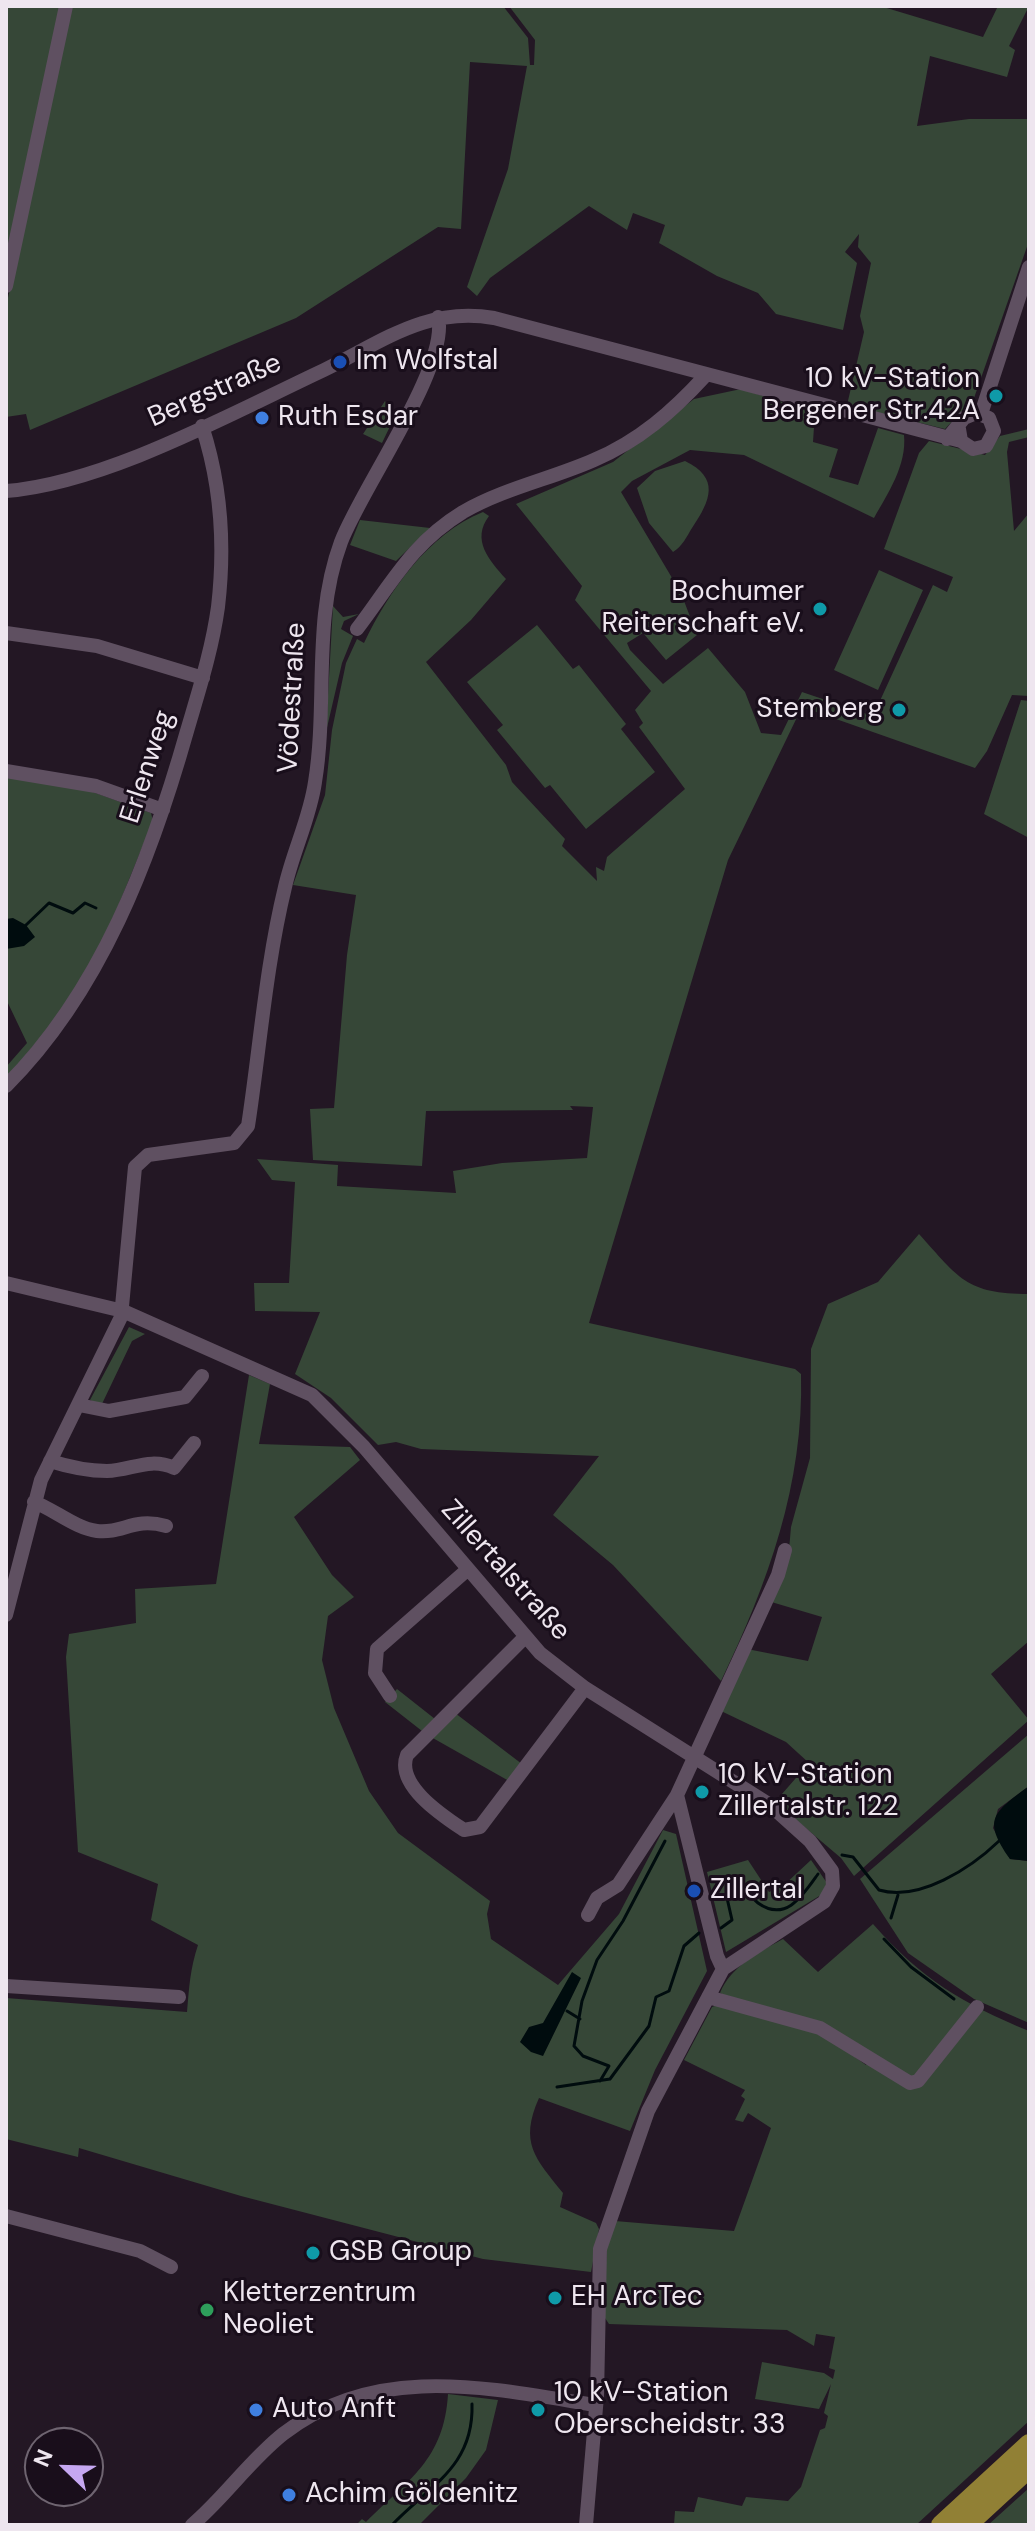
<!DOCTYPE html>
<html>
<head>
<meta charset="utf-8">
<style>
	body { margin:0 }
	#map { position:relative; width:1035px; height:2531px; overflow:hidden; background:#231724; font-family:"DM Sans",sans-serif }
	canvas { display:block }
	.frame { position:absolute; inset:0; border:8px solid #eee6ef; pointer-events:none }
	.north { position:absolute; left:24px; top:2427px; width:80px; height:80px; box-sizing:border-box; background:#190e1b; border:2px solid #6e6470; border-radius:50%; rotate:293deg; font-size:22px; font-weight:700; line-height:32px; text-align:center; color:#eee6ef }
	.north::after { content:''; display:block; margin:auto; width:28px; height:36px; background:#c5a7f1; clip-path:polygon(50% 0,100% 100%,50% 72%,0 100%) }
</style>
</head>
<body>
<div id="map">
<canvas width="1035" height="2531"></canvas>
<div class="frame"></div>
<div class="north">N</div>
</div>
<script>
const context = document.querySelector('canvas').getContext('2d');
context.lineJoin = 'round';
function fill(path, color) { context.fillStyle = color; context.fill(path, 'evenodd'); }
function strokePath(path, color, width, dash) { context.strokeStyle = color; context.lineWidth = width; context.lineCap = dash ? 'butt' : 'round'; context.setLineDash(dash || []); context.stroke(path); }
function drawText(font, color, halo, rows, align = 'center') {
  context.font = font + ' "DM Sans",sans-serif'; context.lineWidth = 6; context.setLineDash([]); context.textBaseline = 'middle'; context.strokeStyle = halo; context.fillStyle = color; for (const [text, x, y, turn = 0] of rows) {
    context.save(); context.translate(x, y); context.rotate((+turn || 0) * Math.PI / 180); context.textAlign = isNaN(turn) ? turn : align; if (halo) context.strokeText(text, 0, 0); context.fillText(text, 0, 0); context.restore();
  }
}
fill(new Path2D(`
	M6 6H60L6 262Z
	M71 6H503L528 38 530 65H534L535 40 509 6H880L983 37 998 6H1029L1009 46 1015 50 1007 77 930 56 917 126 969 119H1029V241L974 398 945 429 847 405 864 332 860 316 871 263 858 247 859 234 845 252 857 263 843 330 776 314 758 293 717 276 659 243 665 225 633 213 627 230 589 206 490 278 477 296 467 287 508 169 527 66 470 62 461 229 438 227 296 318 30 430 26 414 6 417V307Z
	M741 389 815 412 813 442 838 449 829 477 858 485 878 428 904 435C907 465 888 493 874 518L744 455 690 450 632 481 621 492 681 593 697 635 666 660 643 633 627 643 630 650 663 684 708 648 745 692 761 733 781 735 802 692 873 716 933 585 947 592 953 577 884 549 919 453 929 441 985 455 1000 436 1029 429V437L1009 442 1007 452 1014 531 1029 513V696L1012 695 987 751 975 768 802 707 728 860 589 1323 795 1369 801 1374C804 1484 768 1583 721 1681L613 1565 553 1515 599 1456 421 1449 396 1442 378 1445 331 1398 295 1374 320 1312 255 1311 254 1283H289L295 1182 272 1180 257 1159 338 1165 337 1186 456 1193 453 1171 502 1163 587 1158 593 1107 570 1106 573 1110 426 1111 422 1166 313 1160 310 1109 334 1108 347 955 356 895 293 885 325 795 332 730 346 663 357 639 364 643C389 591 428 534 483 512L489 516C471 540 489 560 506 579L471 620 426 662 506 765 512 782 565 839 562 846 597 881 596 867 604 871 607 857 685 789 639 727 643 723 635 710 651 691 575 600 582 586 516 504 613 462 694 399Z
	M385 401 394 418 382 443 363 434Z
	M685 461C720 478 711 500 692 528 687 536 682 547 673 552L649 523 637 488 655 471Z
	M360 520 430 528 396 561 350 545Z
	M879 570 923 590 878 690 834 670Z
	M333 606 343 617 359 614 344 621 341 629 353 636 342 663 326 732Z
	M537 625 573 669 579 665 626 724 621 729 655 772 586 829 550 785 545 788 497 730 503 725 467 682Z
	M1021 700 1029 701V838L984 814Z
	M6 775 79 787 151 813 153 821 103 943 64 1009 6 1079V1067L27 1043 6 999Z
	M919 1234C959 1278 966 1294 1029 1294V1641L991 1674 1029 1720 854 1876 841 1858 775 1802 809 1763 786 1742 721 1711 747 1649 808 1661 822 1617 768 1601 789 1550 791 1527 810 1458 811 1349 828 1304 878 1282Z
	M129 1327 145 1334 132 1341 101 1406 90 1400Z
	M249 1375 270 1384 259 1444 350 1447 360 1460 294 1517 332 1575 354 1597 328 1616 322 1660 334 1708 369 1791 398 1833 490 1901 487 1914 491 1939 558 1985 619 1914 663 1830 676 1834 707 1971 655 2070 630 2131 539 2098C519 2143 535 2158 563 2193L560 2207 596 2223 599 2229 591 2272 483 2259 241 2196 79 2148 78 2157 6 2139V1998L187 2012C189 1988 190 1969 198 1945L151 1920 158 1884 78 1852 66 1657 69 1634 136 1623 135 1589 216 1584Z
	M397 1689 435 1719 422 1731 385 1702Z
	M455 1713 522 1764 509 1781 431 1737Z
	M1029 1734V1786L998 1809 993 1828 1010 1859 1029 1861V2023L974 1999 908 1953 860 1879Z
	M748 1860 769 1892 783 1886 811 1860 827 1883 821 1895 726 1952 707 1872Z
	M873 1924C920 1978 963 2004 1029 2031V2421L916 2525H674L675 2511 694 2512 698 2497 742 2506 746 2497 788 2501 801 2487 820 2430 825 2428 828 2416 824 2413 831 2384 819 2409 755 2399 762 2362 824 2373 833 2379 835 2370 829 2368 835 2337 816 2334 814 2346 787 2330 609 2324 603 2315 607 2245 615 2221 734 2231 771 2128 748 2113 743 2122 735 2120 745 2099 741 2096 745 2090 684 2060 712 2007 717 2005C744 2015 773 2014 796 2023 822 2033 844 2049 866 2065L873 2055 822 2024 745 2005 720 1993C731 1966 759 1952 783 1939L818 1972Z
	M448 2394 498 2400 486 2450 466 2478 419 2525H356L362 2519 366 2522C409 2479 444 2460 448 2394Z
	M1029 2488V2525H988Z`), '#364737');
fill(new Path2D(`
	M13 918 26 925 35 937 24 946 6 949V919Z
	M1029 1786V1861L1010 1859C982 1819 993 1813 1029 1786Z
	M572 1972 581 1978 543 2056 531 2052 520 2042 529 2027 543 2023Z`), '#000c0e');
strokePath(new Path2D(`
	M26 925 49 903 73 913 85 903 96 908
	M842 1855 853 1857 879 1890C919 1902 971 1868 999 1841
	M891 1918 898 1895
	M721 1928 732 1920 727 1898 730 1889 739 1886C747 1890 751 1897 758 1903 786 1923 803 1895 818 1874
	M884 1939 911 1967 954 1999
	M567 2011 580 2019
	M600 2081 609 2066 583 2056 574 2046 582 2001 597 1960 623 1921 665 1841
	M557 2087 610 2079 649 2026 656 1997 669 1991 684 1946 699 1933
	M392 2525C429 2486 474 2467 472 2404`), '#000c0e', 3);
strokePath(new Path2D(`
	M6 286 66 6
	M981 414 1029 267
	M947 439 964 418 976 413 989 418 994 431 986 446 973 449 961 441 959 429
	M6 491C106 483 232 413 324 370 382 342 427 306 494 318L961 441
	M357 629C392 583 411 544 463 512 505 488 551 479 594 460 639 441 673 411 705 376
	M6 633 97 646 203 678
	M6 771 96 786 163 810
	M6 1086C101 991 151 858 187 731 199 690 212 650 218 607 225 547 221 484 202 426
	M6 1283 123 1311 312 1395 364 1447 540 1653 585 1688 770 1805 810 1841 832 1871 833 1886 824 1902 723 1969 648 2111 600 2249 597 2396 586 2525
	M79 1405 109 1411 185 1397 202 1376
	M50 1461C69 1467 87 1471 107 1471 132 1470 150 1457 174 1468L194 1443
	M34 1502C55 1510 75 1528 97 1531 123 1534 133 1517 166 1526
	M6 1615 41 1480 121 1317 135 1167 148 1155 234 1143 248 1126C260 1047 266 965 285 887 293 851 310 818 315 782 328 702 312 620 341 542 361 489 450 365 438 317
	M525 1637 407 1755C395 1785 443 1816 464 1830L480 1827 585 1688
	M390 1696 375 1673 377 1649 467 1570
	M588 1915 597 1898 618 1885 677 1795
	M723 1969 717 1956 677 1795 778 1575 785 1550
	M6 1986 179 1997
	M708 1997 820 2028 910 2083 918 2081 977 2007
	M6 2216 140 2251 171 2267
	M192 2525C225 2497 249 2461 283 2434 375 2362 489 2388 595 2405`), '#5f5061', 14);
strokePath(new Path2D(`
	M941 2525 1029 2444
	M967 2525 1029 2468`), '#918035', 20);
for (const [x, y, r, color] of [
	[340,362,8,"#1a4fb4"],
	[996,396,8,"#0f9aa8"],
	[262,418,8,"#3f7fe0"],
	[820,609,8,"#0f9aa8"],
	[899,710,8,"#0f9aa8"],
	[702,1792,8,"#0f9aa8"],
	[694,1891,8,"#1a4fb4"],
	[313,2253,8,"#0f9aa8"],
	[555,2298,8,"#0f9aa8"],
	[207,2310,8,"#2e9e5b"],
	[256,2410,8,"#3f7fe0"],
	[538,2410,8,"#0f9aa8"],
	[289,2495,8,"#3f7fe0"]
]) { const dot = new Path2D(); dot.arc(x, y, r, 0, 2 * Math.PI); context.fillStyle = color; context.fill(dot); strokePath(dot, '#190e1b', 3); }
drawText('28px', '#eee6ef', '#190e1b', [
	["Im Wolfstal",356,362],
	["10 kV-Station",980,380,"right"],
	["Bergener Str.42A",980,412,"right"],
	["Ruth Esdar",278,418],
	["Bochumer",804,593,"right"],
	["Reiterschaft eV.",804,625,"right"],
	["Stemberg",883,710,"right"],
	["10 kV-Station",718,1776],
	["Zillertalstr. 122",718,1808],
	["Zillertal",710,1891],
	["GSB Group",329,2253],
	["Kletterzentrum",223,2294],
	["Neoliet",223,2326],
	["EH ArcTec",571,2298],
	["10 kV-Station",554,2394],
	["Oberscheidstr. 33",554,2426],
	["Auto Anft",272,2410],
	["Achim Göldenitz",305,2495]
], 'left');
drawText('28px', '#eee6ef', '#190e1b', [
	["Bergstraße",215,391,-24],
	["Vödestraße",293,698,-87],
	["Erlenweg",148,767,-72],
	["Zillertalstraße",505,1571,48]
]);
</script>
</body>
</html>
